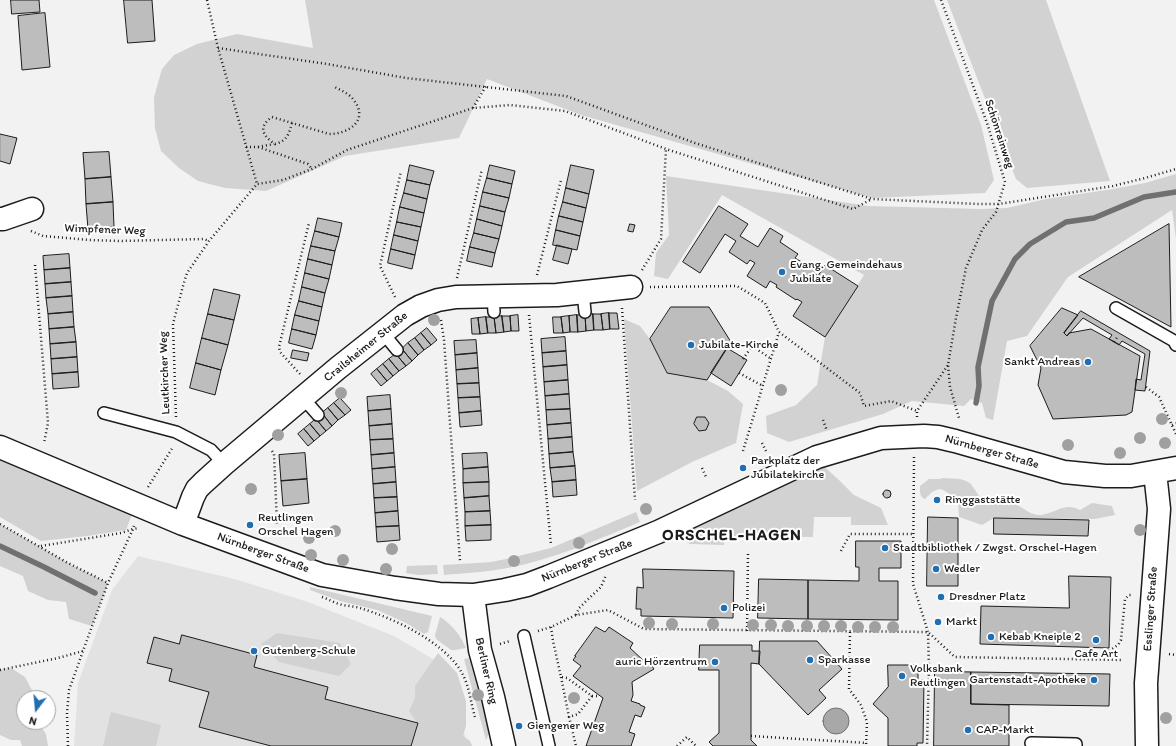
<!DOCTYPE html>
<html>
<head>
<meta charset="utf-8">
<style>
	body { margin:0 }
	#map { position:relative; width:1176px; height:746px; overflow:hidden; background:#f2f2f2; font-family:Itim,sans-serif }
	canvas { display:block }
	.north { position:absolute; left:16px; top:690px; width:40px; height:40px; box-sizing:border-box; background:#fff; border:1px solid #a4a4a4; border-radius:50%; rotate:196deg; font-size:11px; font-weight:700; line-height:16px; text-align:center; color:#1c1c1c }
	.north::after { content:''; display:block; margin:auto; width:14px; height:18px; background:#1f6fb2; clip-path:polygon(50% 0,100% 100%,50% 72%,0 100%) }
</style>
</head>
<body>
<div id="map">
<canvas width="1176" height="746"></canvas>
<div class="north">N</div>
</div>
<script>
const context = document.querySelector('canvas').getContext('2d');
context.lineJoin = 'round';
function fill(path, color) { context.fillStyle = color; context.fill(path, 'evenodd'); }
function strokePath(path, color, width, dash) { context.strokeStyle = color; context.lineWidth = width; context.lineCap = dash ? 'butt' : 'round'; context.setLineDash(dash || []); context.stroke(path); }
function drawText(font, color, halo, rows, align = 'center') {
  context.font = font + ' Itim,sans-serif'; context.lineWidth = 4; context.setLineDash([]); context.textBaseline = 'middle'; context.strokeStyle = halo; context.fillStyle = color; for (const [text, x, y, turn = 0] of rows) {
    context.save(); context.translate(x, y); context.rotate((+turn || 0) * Math.PI / 180); context.textAlign = isNaN(turn) ? turn : align; if (halo) context.strokeText(text, 0, 0); context.fillText(text, 0, 0); context.restore();
  }
}
fill(new Path2D(`
	M138 556 238 580 308 602 394 636 445 666 468 746H74L78 683 112 590Z`), '#e2e2e2');
fill(new Path2D(`
	M305 0H934L981 125 994 180 985 193 872 198 581 115 487 79 459 138 345 156 266 191 225 188 198 181 179 168 161 151 155 128 154 97 162 69 174 55 197 44 237 34 313 48Z
	M947 0H1046L1110 181 1027 188 1016 179Z
	M1176 174V239L1172 210 1068 277 1027 336 1007 341 993 420 986 418 982 403 971 399 964 406 912 401 883 414 789 442 767 433 766 416 796 405 817 385 825 337 864 275 722 195 668 279 654 276 656 253 669 235 666 176 869 206 981 209 1007 208 1046 199 1113 189 1145 183Z
	M624 319 640 326 650 339 666 373 707 380 728 391 743 404 736 443 692 462 637 491Z
	M0 458 134 509 126 530 87 536 41 541 0 517Z
	M818 461 840 481 854 495 881 508 888 525H851V517H814L813 537 725 536 724 545 690 544 665 530Z
	M943 478C953 479 962 477 971 484L985 505C994 506 995 498 1008 501 1021 504 1028 516 1041 515 1057 513 1064 502 1080 510L1092 503 1112 506 1115 515 1095 519 994 518 982 525 959 517 958 499 943 490 939 489 932 492 925 499C919 497 920 491 920 486L929 479H939Z
	M636 512 640 522C597 540 554 559 508 568 487 572 465 573 444 575L443 565 491 562 506 559 551 548Z
	M0 524 68 563 108 583 92 626 69 619 66 602 48 600 28 591 23 576 0 566Z
	M437 565 438 574 418 575 406 573 407 566Z
	M310 587 432 616 428 632 424 634 406 623 377 610 340 601 310 590Z
	M440 617C453 625 460 635 466 648L455 650H451L436 639 435 635Z
	M277 633 340 643 351 664 339 676 279 662 261 644Z
	M438 653 457 673 466 701V726L463 736 470 741 472 746H411L417 723 409 711 415 698V686Z
	M469 658 490 731 486 740 464 659Z
	M11 668 25 677 33 692 35 698H24V722H43L42 728 46 734 48 746H22L20 740H11L0 735V670Z
	M111 712 161 725 156 746H103Z`), '#d2d2d2');
const water = new Path2D(`
	M823 721a13 13 0 1 1 26 0a13 13 0 1 1-26 0Z`);
fill(water, '#a8a8a8');
strokePath(water, '#707070', 1);
strokePath(new Path2D(`
	M976 403 979 386 978 367 992 301 1015 259 1030 244 1066 222 1094 218 1144 197 1176 192
	M0 546 44 567 95 593`), '#707070', 5.5);
const building = new Path2D(`
	M11 0H39L40 12 12 14Z
	M124 0H152L155 41 128 43Z
	M45 13 50 67 22 70 18 16Z
	M0 134 17 138 10 164 0 161Z
	M109 152 111 177 85 179 83 153Z
	M410 165 434 171 430 185 407 180Z
	M490 165 515 171 512 184 487 178Z
	M571 165 594 170 589 194 566 188Z
	M111 177 113 202 86 204 85 179Z
	M487 178 512 184 509 198 483 192Z
	M407 180 430 185 427 199 404 193Z
	M566 188 589 194 586 208 563 202Z
	M483 192 509 198 505 212 480 206Z
	M404 193 427 199 424 213 400 207Z
	M113 202 114 227 88 229 86 204Z
	M563 202 586 208 583 222 559 216Z
	M480 206 505 212 502 226 477 219Z
	M719 206 748 224 740 236 758 247 770 228 783 236 780 242 798 254 795 258 815 270 814 273 818 276 825 265 858 286 825 337 793 316 802 302 797 299 796 300 776 287 777 285 770 281 766 288 747 276 755 263 750 260 747 264 729 252 736 241 725 234 700 273 683 262Z
	M400 207 424 213 421 227 397 222Z
	M559 216 583 222 580 236 556 230Z
	M318 218 342 223 339 237 315 231Z
	M477 219 502 226 499 239 474 233Z
	M397 222 421 227 418 241 394 235Z
	M630 224 635 225 633 232 628 231Z
	M1169 224 1171 327 1079 277Z
	M556 230 580 236 577 250 553 245Z
	M315 231 339 237 335 251 311 246Z
	M474 233 499 239 495 253 470 247Z
	M394 235 418 241 415 255 391 249Z
	M557 245 572 249 568 264 553 260Z
	M311 246 335 251 332 265 308 259Z
	M470 247 495 253 492 267 467 261Z
	M391 249 415 255 412 269 388 263Z
	M69 254 70 268 44 270 43 256Z
	M308 259 332 265 329 279 305 273Z
	M70 268 71 282 45 284 44 270Z
	M305 273 329 279 325 293 302 287Z
	M71 282 72 296 46 298 45 284Z
	M302 287 325 293 322 307 299 301Z
	M214 289 240 295 234 320 208 314Z
	M72 296 73 312 48 314 46 298Z
	M299 301 322 307 319 321 295 315Z
	M671 307H709L731 342 707 380 667 373 650 339Z
	M1062 308 1078 315 1064 333 1067 336 1069 333 1091 329 1140 356 1132 412 1126 415 1053 419 1038 385 1041 368 1030 346Z
	M1081 311 1150 351 1145 391 1135 390 1136 379 1141 380 1145 354 1122 341 1119 345 1109 339 1112 335 1083 318 1067 336 1064 333Z
	M73 312 74 327 49 329 48 314Z
	M609 313H617L619 329H610Z
	M609 313 610 329 603 330 601 314Z
	M208 314 234 320 228 345 202 338Z
	M593 314H601L603 330H594Z
	M593 314 594 330 586 331 585 315Z
	M295 315 319 321 316 335 292 329Z
	M518 315 519 331H511L510 316Z
	M577 315H585L586 331 578 332Z
	M577 315 578 332H570L569 316Z
	M502 316H510L511 331 504 332Z
	M502 316 504 332 496 333 494 317Z
	M569 316 570 332 563 333 561 317Z
	M486 317H494L496 333H488Z
	M486 317 488 333 480 334 478 318Z
	M553 317H561L563 333H554Z
	M478 318 480 334H472L471 319Z
	M74 327 76 342 50 344 49 329Z
	M427 328 437 340 431 345 421 333Z
	M292 329 316 335 312 349 289 343Z
	M421 333 431 345 424 350 415 338Z
	M565 337 566 351 542 353 541 339Z
	M202 338 228 345 221 370 196 363Z
	M415 338 424 350 418 355 408 343Z
	M476 340 477 353 455 355 454 341Z
	M76 342 77 357 51 359 50 344Z
	M408 343 418 355 412 361 402 349Z
	M727 348 747 360 731 386 711 373Z
	M402 349 412 361 406 366 396 354Z
	M293 350 309 353 307 361 291 358Z
	M566 351 567 365 543 367 542 353Z
	M477 353 478 368 456 370 455 355Z
	M396 354 406 366 399 371 389 359Z
	M77 357 78 372 52 374 51 359Z
	M389 359 399 371 393 376 383 364Z
	M196 363 221 370 215 395 190 388Z
	M383 364 393 376 387 381 377 369Z
	M567 365 568 380 544 382 543 367Z
	M478 368 479 383 457 384 456 370Z
	M377 369 387 381 381 386 371 374Z
	M78 372 79 387 53 389 52 374Z
	M568 380 569 394 545 396 544 382Z
	M479 383 480 397 458 398 457 384Z
	M569 394 570 409 546 410 545 396Z
	M390 395 391 409 368 411 367 397Z
	M480 397 481 411 459 413 458 398Z
	M340 398 351 410 345 415 334 403Z
	M334 403 345 415 338 420 328 408Z
	M328 408 338 420 332 426 322 413Z
	M391 409 392 424 369 426 368 411Z
	M570 409 571 423 547 425 546 410Z
	M481 411 482 425 460 427 459 413Z
	M322 413 332 426 326 431 316 419Z
	M697 417H705L709 423 706 430 699 431 694 424Z
	M316 419 326 431 320 436 310 424Z
	M571 423 572 437 548 439 547 425Z
	M310 424 320 436 314 441 304 429Z
	M392 424 393 439 370 440 369 426Z
	M304 429 314 441 308 446 298 434Z
	M572 437 573 452 549 454 548 439Z
	M393 439 394 453 371 455 370 440Z
	M573 452 575 466 550 468 549 454Z
	M305 453 307 479 281 481 279 455Z
	M394 453 395 467 372 469 371 455Z
	M487 453 488 467 463 469 462 454Z
	M575 466 576 480 552 482 550 468Z
	M395 467 396 482 373 484 372 469Z
	M488 467 489 482 463 483V469Z
	M307 479 309 503 283 506 281 481Z
	M576 480 577 495 553 497 552 482Z
	M396 482 397 497 374 498 373 484Z
	M489 482V496L464 498 463 483Z
	M883 494a4 4 0 1 1 8 0a4 4 0 1 1-8 0Z
	M489 496 490 511 465 512 464 498Z
	M397 497 398 511 375 513 374 498Z
	M398 511 399 526 376 527 375 513Z
	M490 511 491 525 465 526V512Z
	M928 517 958 518V586H927Z
	M994 518 1089 520 1088 536 994 534Z
	M491 525V540L466 541 465 526Z
	M399 526 400 540 377 542 376 527Z
	M856 541H901V568H879V581H898V620L808 619V580L859 581V567H856Z
	M643 569 734 571 733 618 641 616V609H636L637 587 643 588Z
	M1069 576 1111 577 1109 648 980 644 981 606 1069 608Z
	M759 579 808 580V619L758 618Z
	M596 627 605 632 609 627 633 643 630 648 644 661 647 659 654 669 632 682 633 695 631 701 640 704V705L645 707 641 717 635 715 629 732 635 734 631 746H586L603 698 573 676 581 666 573 660 576 656H575Z
	M182 635 257 655 254 667 328 687 325 699 418 723 411 746H271L199 727 209 692 169 681 172 669 147 663 154 637 179 644Z
	M760 641H817L842 669 819 690 826 698 808 715 759 664Z
	M700 645H752V651H760L759 664 751 663V740L757 746H713L709 742 719 733V670H699Z
	M888 665H918V680H924L923 743H917V746H888V718L873 704 888 687Z
	M935 671 971 672V704L1009 705V746H934Z
	M971 672 1110 674 1109 706 971 704Z`);
fill(building, '#bdbdbd');
strokePath(building, '#1c1c1c', 1);
const lane = new Path2D(`
	M583 292 585 312
	M493 296 494 312
	M1116 308 1174 341 1176 345
	M383 333 397 350
	M303 398 318 415
	M104 413 176 432 211 450 224 464
	M524 636 549 746
	M1031 743 1076 744V746`);
const street = new Path2D(`
	M0 219H3L32 209
	M0 447 183 524 322 575 395 588 439 594 473 595 505 590 527 585 548 577 658 532 817 457 881 438 924 436 938 437 955 441 1064 472 1105 476H1131L1176 468
	M183 524 193 497 197 489 203 483 224 464 338 368 405 315 421 306 438 300 456 297 557 295 631 287
	M473 595 480 650 493 697 504 746
	M1147 746 1146 683 1159 509 1155 472`);
strokePath(lane, '#1c1c1c', 14);
strokePath(street, '#1c1c1c', 25);
strokePath(new Path2D(`
	M207 0 218 48 257 184
	M941 0 987 123 1005 182 996 212 982 230 966 268 956 318 948 365 950 387 959 418V420
	M218 48 327 64 406 78 566 96 695 143 872 199 978 204H999L1113 186 1145 178 1176 169
	M473 108 486 86
	M292 123C289 134 287 141 275 144 261 135 259 126 272 117L329 134C349 134 370 120 353 99 348 93 340 90 333 86
	M246 147H258L274 144
	M258 147 308 164 312 169
	M31 231 43 236 90 240 119 241 204 239 209 241
	M35 265 48 423 44 443
	M642 270 661 239 666 149
	M537 275 561 180
	M457 278 482 169
	M650 287 737 286 765 303 779 332 860 393 864 406 891 401 917 411
	M395 297 380 266 401 171
	M622 308 635 500
	M529 315 551 545
	M441 320 444 340 460 561
	M1114 342 1118 336
	M743 359 752 346 770 358
	M739 373 763 386
	M300 374 280 352 279 347 309 223
	M1146 387 1159 397 1176 434
	M176 417 173 324 183 286 187 273 209 241 257 184 283 180 312 169 347 150 473 108 510 105 565 111 666 149 853 209 872 199
	M917 417V411L948 365
	M823 420 827 431
	M1172 425 1176 423
	M762 443 766 451
	M272 451 274 454 277 524
	M743 451 779 332
	M914 457 913 584 928 632 929 669 927 746
	M702 468 706 477
	M148 487 173 447
	M0 524 68 563 108 583
	M41 546 121 533 133 529 134 526
	M841 551 850 534H913
	M322 597C328 599 333 602 339 604 346 606 353 606 360 608 393 618 445 642 462 673 469 685 471 704 475 717
	M576 615 579 608 601 587 606 575
	M551 627 553 641 561 677 567 678 592 696 578 714 569 717 576 746
	M538 631 551 627 576 615 608 610 644 629 928 632 955 657 1123 660
	M747 631 748 551
	M850 632 849 689 861 705 867 722 866 746
	M500 644 510 641
	M1109 651 1118 645 1121 640 1125 599 1129 595H1132
	M1169 654 1176 655
	M0 670 58 658 83 651
	M561 677 569 717
	M592 696H599
	M751 736 867 743
	M68 746 67 713 69 690 83 651 108 583 133 529 139 528
	M677 746 687 737 696 746`), '#1c1c1c', 2.5, [1, 3]);
strokePath(lane, '#fff', 11);
strokePath(street, '#fff', 22);
context.fillStyle = '#a0a0a0';
for (const [x, y] of [
	[434,320],
	[781,390],
	[341,393],
	[1162,419],
	[278,435],
	[1140,438],
	[1165,443],
	[1068,445],
	[1120,453],
	[251,489],
	[646,509],
	[1140,530],
	[335,531],
	[309,538],
	[579,543],
	[392,549],
	[311,555],
	[343,560],
	[514,561],
	[386,569],
	[649,623],
	[672,624],
	[713,624],
	[753,625],
	[771,625],
	[788,626],
	[807,626],
	[824,626],
	[841,626],
	[858,627],
	[875,627],
	[893,627],
	[478,695],
	[574,698],
	[1166,718]
]) { context.beginPath(); context.arc(x, y, 6, 0, 2 * Math.PI); context.fill(); }
for (const [x, y, r, color] of [
	[782,272,4,"#1f6fb2"],
	[691,345,4,"#1f6fb2"],
	[1088,362,4,"#1f6fb2"],
	[743,468,4,"#1f6fb2"],
	[937,500,4,"#1f6fb2"],
	[250,525,4,"#1f6fb2"],
	[885,548,4,"#1f6fb2"],
	[936,569,4,"#1f6fb2"],
	[941,597,4,"#1f6fb2"],
	[724,608,4,"#1f6fb2"],
	[938,622,4,"#1f6fb2"],
	[991,637,4,"#1f6fb2"],
	[1096,640,4,"#1f6fb2"],
	[254,651,4,"#1f6fb2"],
	[810,660,4,"#1f6fb2"],
	[715,662,4,"#1f6fb2"],
	[902,676,4,"#1f6fb2"],
	[1094,680,4,"#1f6fb2"],
	[519,726,4,"#1f6fb2"],
	[968,730,4,"#1f6fb2"]
]) { const dot = new Path2D(); dot.arc(x, y, r, 0, 2 * Math.PI); context.fillStyle = color; context.fill(dot); strokePath(dot, '#fff', 1.5); }
drawText('12px', '#1c1c1c', '#fff', [
	["Schönrainweg",999,134,72],
	["Wimpfener Weg",105,230,2],
	["Crailsheimer Straße",366,347,-39],
	["Leutkircher Weg",165,373,-92],
	["Nürnberger Straße",992,452,16],
	["Nürnberger Straße",263,553,20],
	["Nürnberger Straße",587,561,-22],
	["Esslinger Straße",1151,609,-86],
	["Berliner Ring",486,671,77]
]);
drawText('12px', '#1c1c1c', '#fff', [
	["Evang. Gemeindehaus",790,265],
	["Jubilate",790,279],
	["Jubilate-Kirche",699,345],
	["Sankt Andreas",1080,362,"right"],
	["Parkplatz der",751,461],
	["Jubilatekirche",751,475],
	["Ringgaststätte",945,500],
	["Reutlingen",258,518],
	["Orschel Hagen",258,532],
	["Stadtbibliothek / Zwgst. Orschel-Hagen",893,548],
	["Wedler",944,569],
	["Dresdner Platz",949,597],
	["Polizei",732,608],
	["Markt",946,622],
	["Kebab Kneiple 2",999,637],
	["Gutenberg-Schule",262,651],
	["Cafe Art",1096,654,"center"],
	["Sparkasse",818,660],
	["auric Hörzentrum",707,662,"right"],
	["Volksbank",910,669],
	["Reutlingen",910,683],
	["Gartenstadt-Apotheke",1086,680,"right"],
	["Giengener Weg",527,726],
	["CAP-Markt",976,730]
], 'left');
context.letterSpacing = '1px';
drawText('bold 16px', '#1c1c1c', '#fff', [
	["ORSCHEL-HAGEN",732,536]
]);
context.letterSpacing = '0px';
</script>
</body>
</html>
